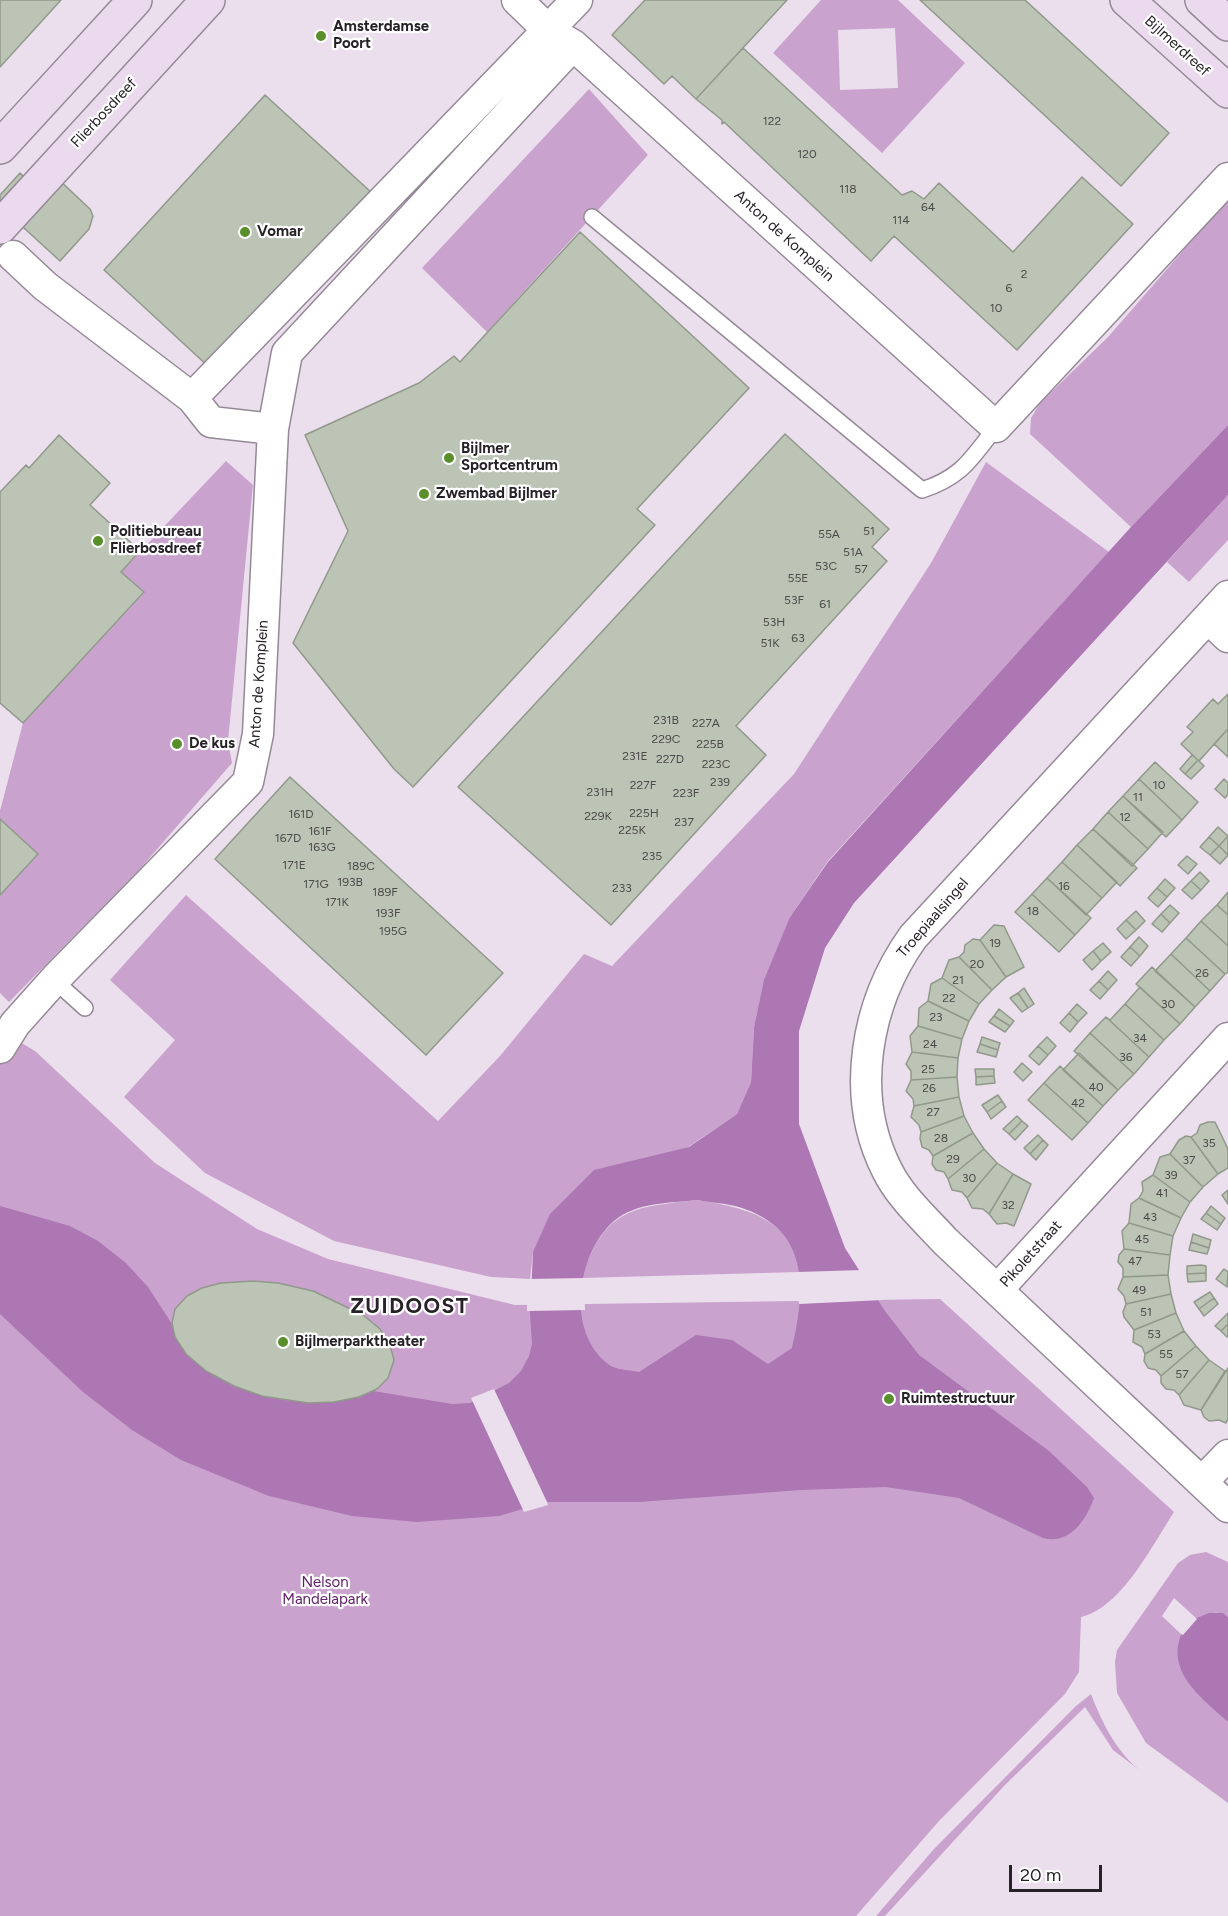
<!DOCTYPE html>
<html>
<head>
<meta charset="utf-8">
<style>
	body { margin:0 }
	#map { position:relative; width:1228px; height:1916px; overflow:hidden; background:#ebdfed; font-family:Figtree,sans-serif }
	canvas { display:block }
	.scale { position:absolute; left:1009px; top:1865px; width:93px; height:27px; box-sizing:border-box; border:3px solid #272227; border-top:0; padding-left:8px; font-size:18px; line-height:21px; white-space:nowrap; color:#272227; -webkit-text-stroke:4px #fff; paint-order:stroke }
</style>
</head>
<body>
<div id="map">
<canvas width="1228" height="1916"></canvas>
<div class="scale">20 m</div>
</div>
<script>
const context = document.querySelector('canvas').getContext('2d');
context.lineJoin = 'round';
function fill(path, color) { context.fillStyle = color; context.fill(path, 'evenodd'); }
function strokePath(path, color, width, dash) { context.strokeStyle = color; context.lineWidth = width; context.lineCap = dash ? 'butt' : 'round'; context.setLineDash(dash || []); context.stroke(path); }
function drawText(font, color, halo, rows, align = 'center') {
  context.font = font + ' Figtree,sans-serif'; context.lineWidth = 4.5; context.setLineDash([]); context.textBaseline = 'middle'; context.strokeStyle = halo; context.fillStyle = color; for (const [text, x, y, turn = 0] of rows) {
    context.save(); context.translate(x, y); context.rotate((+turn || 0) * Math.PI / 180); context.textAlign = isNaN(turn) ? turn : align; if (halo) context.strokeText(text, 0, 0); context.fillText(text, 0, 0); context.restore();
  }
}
fill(new Path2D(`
	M821 0H898L965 63 882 153 773 53ZM895 28 898 88 840 90 838 30Z
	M589 89 648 155 487 332 422 268Z
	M1228 199V425L1131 527 1030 434 1031 418 1040 403 1108 337Z
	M226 461 253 485 228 741 232 763 139 870 9 1002 0 993V811L23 723 144 593 121 572Z
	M986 462 1109 552 828 861 790 917 754 1028 751 1082 737 1114 533 1252 530 1279 491 1277 334 1241 205 1173 124 1097 175 1040 110 980 186 895 438 1121 500 1056 584 954 612 966 794 774 931 563Z
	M1228 495V540L1189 582 1167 562Z
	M0 1030 35 1051 155 1163 257 1229 328 1259 515 1305 940 1299 1174 1512C1152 1546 1121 1608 1081 1617L1079 1672 1065 1694 939 1821 856 1916H0Z
	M698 1200C745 1208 791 1217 800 1272L581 1278C605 1209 631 1207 698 1200Z
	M1206 1552 1228 1562V1617C1218 1609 1207 1614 1196 1618L1174 1598 1162 1616 1181 1634C1167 1669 1205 1700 1228 1722V1803L1146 1743 1117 1693 1115 1662 1117 1650 1178 1563 1190 1555Z
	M1091 1694C1102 1723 1117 1753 1142 1772L1113 1750 1085 1707 1005 1785 885 1916H876L934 1849 1076 1706Z`), '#caa2ce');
fill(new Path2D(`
	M1228 425V495L854 903 825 948 799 1031V1124L845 1248 885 1311 919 1355 1049 1451 1087 1487 1094 1498C1086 1520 1070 1545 1043 1538L959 1498 886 1487 801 1490 639 1502H547L499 1516 417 1522 352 1516 269 1496 181 1460 132 1430 83 1392 0 1314V1206L70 1226 98 1241 126 1263 148 1287 172 1324 175 1337 186 1354 212 1375 241 1389 270 1398 308 1403 341 1401 373 1391 452 1404 470 1403 509 1383 521 1371 529 1356 532 1344 530 1314 533 1252 550 1214 594 1170 689 1147 737 1114 751 1082 754 1028 764 980 790 917 828 862 1131 527ZM698 1200C711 1203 726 1203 739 1207 810 1229 806 1289 792 1348L768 1364 732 1340 696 1335 639 1372C630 1370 615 1370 608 1364 566 1332 576 1254 614 1221 636 1202 671 1203 698 1200Z
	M1209 1613H1223L1228 1617V1722C1202 1698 1166 1673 1181 1634L1183 1635 1197 1619 1196 1618Z`), '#ac77b3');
fill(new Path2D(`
	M862 1270 883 1300 799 1304 797 1272Z
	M584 1278 585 1310 527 1311V1279Z
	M494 1389 547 1502 548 1505 524 1512 471 1398Z`), '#ebdfed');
const building = new Path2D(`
	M0 0H61L0 67Z
	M645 0H787L696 99 672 76 664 84 612 35Z
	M920 0H1025L1169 133 1121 186Z
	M743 48 902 195 912 191 924 199 939 183 1013 252 1082 177 1133 224 1017 350 894 236 871 261 724 122 722 124V120L696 99Z
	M265 95 372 193 210 368 104 270Z
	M20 173 26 179 57 178 90 209 93 216 89 229 60 261 0 206V195Z
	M580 232 749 388 637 509 655 525 413 787 394 769 293 643 348 531 305 435 419 383 454 356 460 362Z
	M785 434 889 529 872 547 887 561 736 726 766 755 611 925 458 787Z
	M59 435 110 483 90 505 140 551 121 572 144 592 23 723 0 703V492L26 465 29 468Z
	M1228 694V729L1199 761 1181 744 1193 732 1187 727 1213 699 1218 704Z
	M1228 729V757L1214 744Z
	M1192 755 1198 760 1185 774 1180 769Z
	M1198 760 1204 766 1191 779 1185 774Z
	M1155 762 1198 802 1182 820 1139 779Z
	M290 777 503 973 426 1055 215 859Z
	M1139 779 1182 820 1166 837 1123 796Z
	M1224 779 1228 783V794L1225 798 1215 789Z
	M1123 796 1163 832 1148 849 1108 812Z
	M1108 812 1148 849 1132 866 1093 829Z
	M0 819 38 854 0 895Z
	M1218 827 1228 836 1219 846 1209 837Z
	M1093 829 1137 868 1120 886 1077 845Z
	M1228 836V855L1219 846Z
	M1209 837 1219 846 1210 855 1200 847Z
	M1077 845 1117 882 1102 898 1062 862Z
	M1219 846 1228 855 1220 864 1210 855Z
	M1187 856 1197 864 1188 874 1178 865Z
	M1062 862 1102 898 1086 915 1047 878Z
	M1200 872 1209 881 1201 890 1191 881Z
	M1047 878 1091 918 1075 935 1032 894Z
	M1165 879 1175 888 1167 897 1157 888Z
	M1191 881 1201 890 1192 899 1182 890Z
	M1157 888 1167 897 1158 907 1148 898Z
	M1228 892V915L1217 905Z
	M1032 894 1075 935 1059 952 1015 912Z
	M1170 905 1179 913 1170 923 1161 914Z
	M1217 905 1228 915V946L1201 921Z
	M1136 911 1145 921 1136 930 1126 920Z
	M1161 914 1170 923 1162 932 1152 924Z
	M1126 920 1136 930 1126 939 1117 929Z
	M1201 921 1228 946V972L1225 974 1186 938Z
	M994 925 1004 926 1024 967 1006 977 980 940Z
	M1139 937 1148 946 1140 956 1130 947Z
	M1186 938 1225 974 1210 991 1171 954Z
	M973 939 980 940 1006 977 992 990 959 957 964 952 965 945Z
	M1103 943 1111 952 1101 961 1093 951Z
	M1130 947 1140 956 1131 966 1121 957Z
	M1093 951 1101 961 1092 970 1083 960Z
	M1171 954 1210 991 1195 1007 1155 971Z
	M959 957 992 990 979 1004 942 978 949 960Z
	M1152 967 1195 1007 1180 1024 1136 984Z
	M1108 971 1117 980 1108 990 1099 981Z
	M942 978 979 1004 969 1021 928 1001 931 984Z
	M1099 981 1108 990 1100 999 1090 990Z
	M1140 987 1180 1024 1164 1040 1125 1004Z
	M1024 988 1034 1004 1028 1008 1018 993Z
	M1018 993 1028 1008 1022 1012 1010 998Z
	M928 1001 969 1021 962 1039 918 1026 919 1008Z
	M1077 1004 1087 1013 1078 1022 1069 1013Z
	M1125 1004 1164 1040 1149 1057 1106 1017 1110 1020Z
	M999 1009 1014 1021 1010 1026 994 1016Z
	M1069 1013 1078 1022 1070 1032 1060 1023Z
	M994 1016 1010 1026 1005 1032 989 1022Z
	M1106 1017 1149 1057 1134 1074 1090 1033Z
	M918 1026 962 1039 958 1058 912 1052 910 1036Z
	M1090 1033 1134 1074 1118 1090 1074 1051Z
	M982 1037 1000 1043 998 1050 980 1044Z
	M1047 1037 1056 1046 1048 1055 1038 1046Z
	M980 1044 998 1050 996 1057 977 1052Z
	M1038 1046 1048 1055 1039 1065 1029 1056Z
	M912 1052 958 1058 957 1077 911 1080V1071L906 1064Z
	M1079 1053 1118 1090 1103 1106 1063 1070Z
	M1022 1063 1032 1072 1023 1081 1014 1072Z
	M1060 1066 1103 1106 1088 1123 1044 1083Z
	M975 1069H994V1076L976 1077Z
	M994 1076 995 1083 976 1085V1077Z
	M957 1077 959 1097 914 1106 913 1099 906 1091 911 1080Z
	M1044 1083 1088 1123 1072 1140 1028 1100Z
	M998 1095 1002 1101 987 1112 982 1105Z
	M959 1097 964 1116 921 1132 919 1125 911 1117 914 1106Z
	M1002 1101 1006 1107 991 1119 987 1112Z
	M964 1116 973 1133 933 1156 929 1150 922 1147 920 1138 921 1132Z
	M1017 1116 1022 1121 1009 1134 1003 1129Z
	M1022 1121 1028 1126 1015 1140 1009 1134Z
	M1208 1122H1215L1228 1149V1168L1218 1174 1191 1137 1197 1133 1200 1125Z
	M973 1133 984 1149 948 1179 944 1172 936 1170 932 1164 933 1156Z
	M1038 1135 1043 1140 1030 1154 1024 1148Z
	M1186 1136 1191 1137 1218 1174 1203 1187 1170 1154 1179 1140Z
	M1043 1140 1048 1145 1036 1160 1030 1154Z
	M984 1149 997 1163 967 1198 962 1192 952 1190 948 1179Z
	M1170 1154 1203 1187 1190 1202 1153 1175 1160 1157Z
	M997 1163 1013 1174 989 1214 983 1209 972 1208 967 1198Z
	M1013 1174 1031 1184 1014 1226 1006 1223 997 1224 989 1214Z
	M1153 1175 1190 1202 1181 1218 1139 1198 1143 1191 1142 1182Z
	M1228 1190V1204L1222 1195Z
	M1139 1198 1181 1218 1173 1236 1129 1223 1131 1204Z
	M1211 1206 1225 1218 1221 1224 1206 1213Z
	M1206 1213 1221 1224 1217 1230 1201 1219Z
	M1129 1223 1173 1236 1170 1255 1124 1249 1122 1231Z
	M1193 1234 1211 1240 1209 1248 1191 1242Z
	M1191 1242 1209 1248 1207 1254 1189 1250Z
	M1124 1249 1170 1255 1168 1275 1123 1277V1268L1118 1262 1119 1255Z
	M1201 1265 1206 1266V1273L1187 1274V1266Z
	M1224 1269 1228 1272 1227 1287 1216 1279Z
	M1206 1273V1281L1188 1282 1187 1274Z
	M1168 1275 1171 1294 1126 1304 1124 1296 1118 1289 1123 1277Z
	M253 1281 278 1283 313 1291 363 1315 380 1329 390 1345 394 1360 388 1378 377 1389 359 1397 334 1402 308 1403 262 1396 234 1386 206 1371 186 1354 175 1337 172 1323 175 1309 187 1296 202 1288 221 1283Z
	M1210 1292 1214 1298 1199 1309 1194 1302Z
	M1171 1294 1176 1313 1134 1330 1124 1317 1123 1312 1126 1304Z
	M1214 1298 1218 1304 1204 1316 1199 1309Z
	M1176 1313 1184 1331 1145 1354 1142 1347 1133 1342 1134 1330Z
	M1228 1313V1324L1221 1331 1215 1326Z
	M1228 1324V1336L1227 1337 1221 1331Z
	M1184 1331 1196 1346 1161 1376 1156 1370 1148 1368 1144 1361 1145 1354Z
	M1196 1346 1209 1360 1179 1395 1174 1390 1166 1389 1161 1383V1376Z
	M1209 1360 1225 1371 1201 1410 1184 1405 1179 1395Z
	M1228 1368V1419L1226 1423 1219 1420 1209 1421 1204 1417 1201 1410Z`);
fill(building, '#bbc4b5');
strokePath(building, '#90998a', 1.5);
const lane = new Path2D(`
	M592 217 922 490C962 477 971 459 996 427
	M54 980 85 1008`);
const street = new Path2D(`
	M517 0 549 31 573 45 996 427 1228 178
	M13 256 45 286 192 398 211 422 273 429
	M192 398 577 0
	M1228 596 913 937C866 1003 849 1095 887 1170 900 1197 925 1219 945 1241L1228 1507
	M1208 618 1228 637
	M0 1048 15 1024 57 977 248 782 258 734 273 429 287 353 573 45
	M998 1289 1228 1038
	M1202 1482 1228 1455`);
const secondary = new Path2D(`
	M1127 0 1228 91
	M1202 0 1228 24
	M0 147 135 0
	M0 227 208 0`);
strokePath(lane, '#958997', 18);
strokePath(street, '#958997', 33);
strokePath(secondary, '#958997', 36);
strokePath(lane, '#fff', 15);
strokePath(street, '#fff', 30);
strokePath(secondary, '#ebdaed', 33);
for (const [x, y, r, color] of [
	[321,36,6,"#588f2a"],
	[245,232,6,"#588f2a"],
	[449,458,6,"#588f2a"],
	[424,494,6,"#588f2a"],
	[98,541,6,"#588f2a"],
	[177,744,6,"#588f2a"],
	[283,1342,6,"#588f2a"],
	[889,1399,6,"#588f2a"]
]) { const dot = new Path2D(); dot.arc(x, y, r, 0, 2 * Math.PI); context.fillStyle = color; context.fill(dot); strokePath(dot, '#fff', 2); }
drawText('12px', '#4c4a4a', null, [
	["122",772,121],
	["120",807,154],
	["118",848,189],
	["64",928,207],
	["114",901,220],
	["2",1024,274],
	["6",1009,288],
	["10",996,308],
	["51",869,531],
	["55A",829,534],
	["51A",853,552],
	["53C",826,566],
	["57",861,569],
	["55E",798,578],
	["53F",794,600],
	["61",825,604],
	["53H",774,622],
	["63",798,638],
	["51K",770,643],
	["231B",666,720],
	["227A",706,723],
	["229C",666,739],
	["225B",710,744],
	["231E",635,756],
	["227D",670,759],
	["223C",716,764],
	["239",720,782],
	["227F",643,785],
	["10",1159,785],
	["231H",600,792],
	["223F",686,793],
	["11",1138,797],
	["225H",644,813],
	["161D",301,814],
	["229K",598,816],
	["12",1125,817],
	["237",684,822],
	["225K",632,830],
	["161F",320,831],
	["167D",288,838],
	["163G",322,847],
	["235",652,856],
	["171E",294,865],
	["189C",361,866],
	["193B",350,882],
	["171G",316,884],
	["16",1064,886],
	["233",622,888],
	["189F",385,892],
	["171K",337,902],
	["18",1033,911],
	["193F",388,913],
	["195G",393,931],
	["19",995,943],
	["20",977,964],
	["26",1202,973],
	["21",958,980],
	["22",949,998],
	["30",1168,1004],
	["23",936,1017],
	["34",1140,1038],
	["24",930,1044],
	["36",1126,1057],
	["25",928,1069],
	["40",1096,1087],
	["26",929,1088],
	["42",1078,1103],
	["27",933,1112],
	["28",941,1138],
	["35",1209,1143],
	["29",953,1159],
	["37",1189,1160],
	["39",1171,1175],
	["30",969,1178],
	["41",1162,1193],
	["32",1008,1205],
	["43",1150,1217],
	["45",1142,1239],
	["47",1135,1261],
	["49",1139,1290],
	["51",1146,1312],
	["53",1154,1334],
	["55",1166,1354],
	["57",1182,1374]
]);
drawText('bold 15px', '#272227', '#fff', [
	["Amsterdamse",333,27],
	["Poort",333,44],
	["Vomar",257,232],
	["Bijlmer",461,449],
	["Sportcentrum",461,466],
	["Zwembad Bijlmer",436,494],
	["Politiebureau",110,532],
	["Flierbosdreef",110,549],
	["De kus",189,744],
	["Bijlmerparktheater",295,1342],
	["Ruimtestructuur",901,1399]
], 'left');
drawText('15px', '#272227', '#fff', [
	["Bijlmerdreef",1177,46,42],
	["Flierbosdreef",104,113,-47],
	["Anton de Komplein",784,236,42],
	["Anton de Komplein",259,684,-86],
	["Troepiaalsingel",933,918,-49],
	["Pikoletstraat",1031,1254,-48]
]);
drawText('15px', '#62206a', '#fff', [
	["Nelson",325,1583],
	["Mandelapark",325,1600]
]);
context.letterSpacing = '1.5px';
drawText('bold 21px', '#272227', '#fff', [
	["ZUIDOOST",410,1307]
]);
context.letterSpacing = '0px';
</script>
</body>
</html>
